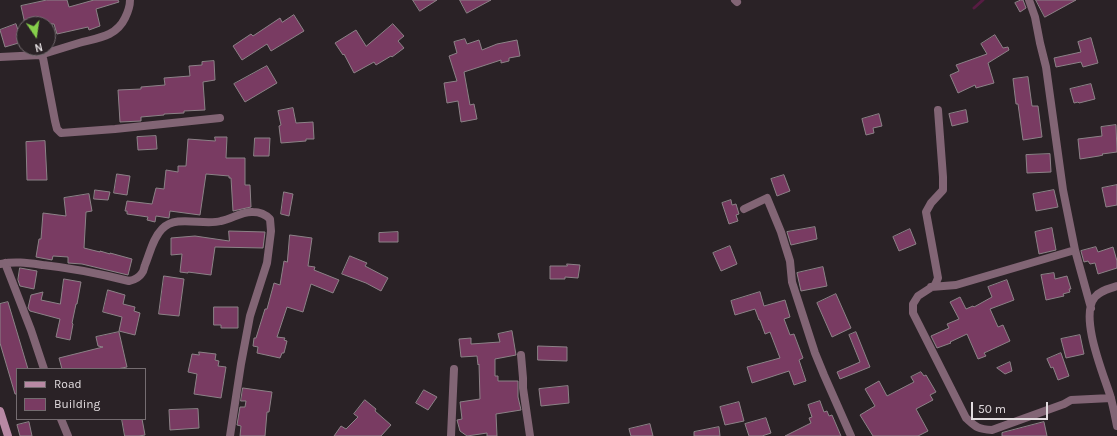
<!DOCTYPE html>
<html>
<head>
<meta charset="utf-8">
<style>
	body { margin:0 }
	#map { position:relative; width:1117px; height:436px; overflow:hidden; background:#2a2226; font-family:Karla,sans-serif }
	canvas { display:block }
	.legend { position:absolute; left:16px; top:368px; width:130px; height:52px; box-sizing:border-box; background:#2a2226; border:1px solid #746c70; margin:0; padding:5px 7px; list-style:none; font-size:12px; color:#e2dcdf }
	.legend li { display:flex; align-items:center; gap:8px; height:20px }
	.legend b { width:20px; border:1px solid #746c70 }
	.north { position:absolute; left:16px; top:16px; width:40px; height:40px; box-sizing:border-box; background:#2a2226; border:1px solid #746c70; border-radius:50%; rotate:167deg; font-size:11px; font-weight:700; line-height:16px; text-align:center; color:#e2dcdf }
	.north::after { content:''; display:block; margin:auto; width:14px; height:18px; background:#86cf4b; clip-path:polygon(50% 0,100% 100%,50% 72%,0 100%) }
	.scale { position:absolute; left:971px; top:402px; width:77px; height:18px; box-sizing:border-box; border:2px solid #e2dcdf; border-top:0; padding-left:5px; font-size:12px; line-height:14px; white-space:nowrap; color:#e2dcdf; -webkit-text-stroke:3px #2a2226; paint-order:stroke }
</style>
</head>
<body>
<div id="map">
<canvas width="1117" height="436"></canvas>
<ul class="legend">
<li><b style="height:5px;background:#b889a4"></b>Road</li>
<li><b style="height:11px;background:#793b62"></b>Building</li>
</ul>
<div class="north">N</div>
<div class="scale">50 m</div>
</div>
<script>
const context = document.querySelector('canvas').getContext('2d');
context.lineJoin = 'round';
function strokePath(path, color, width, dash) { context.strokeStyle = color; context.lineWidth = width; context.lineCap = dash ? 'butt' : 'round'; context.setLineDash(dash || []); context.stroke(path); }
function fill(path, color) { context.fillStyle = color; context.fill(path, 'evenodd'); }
strokePath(new Path2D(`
	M974 8 983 0`), '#571c43', 3);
const building = new Path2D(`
	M47 0H67L69 7 94 0H118L119 2 96 9 100 26 89 30 88 27 57 34 54 24H25L21 6Z
	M413 0H437L420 11Z
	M460 0H491L467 13Z
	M1021 0H1023L1026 8 1020 12 1015 3Z
	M1036 0H1076L1045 17Z
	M294 15 304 31 271 51 267 44 242 60 233 46 251 34 253 36 280 18 282 22Z
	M16 24 22 42 5 47 0 30Z
	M393 24 404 36 398 41 404 48 392 57 391 56 376 65 374 62 354 73 344 54 343 55 335 43 356 30 366 46Z
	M995 35 1003 48 1008 47 1009 50 988 63 994 83 976 88 975 85 958 93 950 75 959 71 956 65 987 54 981 44Z
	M1091 38 1098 63 1083 67 1081 62 1056 67 1054 58 1081 52 1078 42Z
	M465 39 467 44 479 40 482 50 497 44 517 40 520 56 509 58V61L501 63V60L464 72 470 105 474 104 477 119 461 122 458 101 447 103 444 83 457 81 449 56 457 53 454 42Z
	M214 61 215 80 203 82 205 110 184 111V113L164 114V115L141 117V121L120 122 118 90 141 89V87L165 85 164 78 190 76 189 66 202 65V62Z
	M267 66 277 83 245 102 234 84Z
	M1028 77 1032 106H1038L1042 137 1023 140 1018 104H1016L1013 79Z
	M1091 84 1095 99 1079 103 1078 102 1074 103 1070 89Z
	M293 108 296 123 313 122 314 139H306V141L281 143 279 126 281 125 278 111Z
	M966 110 968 122 952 126 949 114Z
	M879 114 882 126 873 128 874 133 866 135 862 119Z
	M1116 125 1117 152 1102 154 1103 155 1099 156 1080 159 1078 139 1102 136 1101 127Z
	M156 136 157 149 138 150 137 137Z
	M215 137H227L226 158H245V185H250L251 207 233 211 231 178H229V176L206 174 200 215 170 211 169 218 156 216 155 222 147 220 148 217 127 214V211H125L127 201 152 204 156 188 164 189 166 170 178 172V166H186L188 139 215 141Z
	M255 138H270L269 156H254Z
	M45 141 47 180H27L26 142Z
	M1050 154 1051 172 1027 173 1026 155Z
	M117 174 130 176 127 195 114 193Z
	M784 175 790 191 777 196 771 179Z
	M1117 185V205L1106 207 1102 188Z
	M95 190 110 192 108 200 94 199Z
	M1054 190 1058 207 1036 211 1033 194Z
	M284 192 293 194 289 216 281 214Z
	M89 194 92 211 86 212 84 248 100 252V251L110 254V253L132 259 128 275 82 264 68 263V257L53 256 52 260 36 257 39 239H41L43 213 66 216 64 198Z
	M731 200 732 205 736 204 739 214 736 215 738 221 729 224 722 203Z
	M815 227 817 239 791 245 787 232Z
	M1052 228 1056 250 1039 254 1035 232Z
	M910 229 916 244 899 251 893 237Z
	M229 231 265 232 263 248 215 247 211 275 188 272V273L180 272 182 254 171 255V238L195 236 229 241Z
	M398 232V242H379V233Z
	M290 235 312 238 308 266 315 267 314 270 339 280 333 293 311 284 303 312 287 307 277 337 285 338 284 340 287 341 284 353H282L280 358 257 353 258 347 253 346 254 338H256L265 309H267L274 283 280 285 284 261 287 262Z
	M730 246 737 264 721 271 713 253Z
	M1096 247 1098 252 1113 247 1117 261V268L1098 274 1095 263 1090 264 1088 261 1084 262 1081 251Z
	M350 256 367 263 365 266 388 278 381 291 366 283 342 274Z
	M567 264 580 265 578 278 565 277V279H550V266H567Z
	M823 267 827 286 801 291 797 273Z
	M20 268 37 271 34 289 20 286 18 280Z
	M1054 273 1055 279 1067 276 1071 289H1069L1070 292 1063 294 1064 296 1046 300 1041 275Z
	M164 276 184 279 179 316 159 314Z
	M64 279 81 282 77 304H76L72 323 73 324 70 340 56 337 60 319 30 311 28 308 31 295 43 292 41 300 60 304Z
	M1007 280 1014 300 990 309 998 327 1003 325 1010 341 984 353 986 356 978 359 967 334 950 342 951 343 937 348 931 336 949 328 947 324 959 319 950 302 960 297 966 309 973 306 974 307 992 297 988 287Z
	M108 290 125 295 123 304 135 307 134 311 140 313 135 335 119 331 122 317 103 312Z
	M760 292 764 306 785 300 790 317 784 319 790 335 794 334 803 358 799 360 806 381 794 385 789 371 752 383 747 367 780 358 770 332 765 334 760 320H759L755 309 735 315 731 301Z
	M836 294 851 328 832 337 817 303Z
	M8 302 28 369H17V394H15L0 343V304Z
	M214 307H238V328H221V325H214Z
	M512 331 516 355 495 359V376H498V381H518V397L521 410 496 414 497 436H487V433L467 436 460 431 457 420 462 419 460 402 480 399 479 364 478 365 477 356 461 357 459 339 471 338V344L500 342 498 334Z
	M119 332 127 367 117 369H62L59 358 103 347 98 346 96 337Z
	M856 332 870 367 840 379 837 372 860 362 849 335Z
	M1080 335 1084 354 1066 358 1061 339Z
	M538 346 567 347V361L538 360Z
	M199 352 216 354 215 360 219 361 218 366 226 367 221 398 194 394 197 374 188 372 192 354 199 355Z
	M1061 353 1069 376 1058 380 1053 367 1051 368 1047 359Z
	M1010 362 1012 371 1005 374 997 368Z
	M921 372 924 376 926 375 936 392 930 395 933 400 916 409 928 431 918 436H873L860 415 875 406 865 389 879 381 887 396 914 382 911 377Z
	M568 386 569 403 541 406 539 389Z
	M243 388 272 392 269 412H267L265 436H240L241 426 237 425 240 407H245L246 401H241Z
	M424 390 437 397 428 410 416 403Z
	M365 400 376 409 375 411 391 425 381 436H334L341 426 346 429 358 417 354 414Z
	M820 401 824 412 827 411 829 416 832 415 841 436H785L811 423 809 418 812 417 808 405Z
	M739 402 744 421 725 425 720 407Z
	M198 409 199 428 170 430 169 410Z
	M766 418 771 433 762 436H749L745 424Z
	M122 419H142L145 435 139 436H125Z
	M29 422 32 436H20L17 425Z
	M1044 422 1047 436H1002V433Z
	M650 424 653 436H631L629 429Z
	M719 427 720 436H694V432Z`);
fill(building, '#793b62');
strokePath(building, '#8c8287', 1);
strokePath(new Path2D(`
	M735 0 737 2
	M1029 0 1035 17 1040 43 1046 67 1063 190 1075 250 1091 308
	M40 55C53 51 66 47 79 43 97 38 116 37 125 18 128 12 130 6 130 0
	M0 57 40 55 43 58 55 121 57 129 61 133 115 129 220 118
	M938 110 943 177V190L931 203 926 212 938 278 935 285 918 296 913 304V313L966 418C976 427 977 429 992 430L1064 404 1071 400 1111 398
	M744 209 767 198 781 232 785 245 790 261 792 282 815 353 824 375 851 436
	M5 263 31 330 44 369
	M0 264C15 261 28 263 43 265 72 268 101 274 129 281 134 280 139 278 142 273 144 271 144 267 145 265 150 253 153 238 162 229 176 214 203 226 221 221 232 219 242 211 253 212 259 212 266 215 270 219L271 231 267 263 250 316 241 364 230 436
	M1117 286C1109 289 1101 290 1095 297 1079 316 1103 373 1110 395 1113 405 1115 416 1117 426
	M931 287 956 285 1075 250
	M521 355 523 378V388L530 436
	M61 419 68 436
	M451 436 454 369`), '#826575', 8);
strokePath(new Path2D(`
	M0 411 8 436`), '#b889a4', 8);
</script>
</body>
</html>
